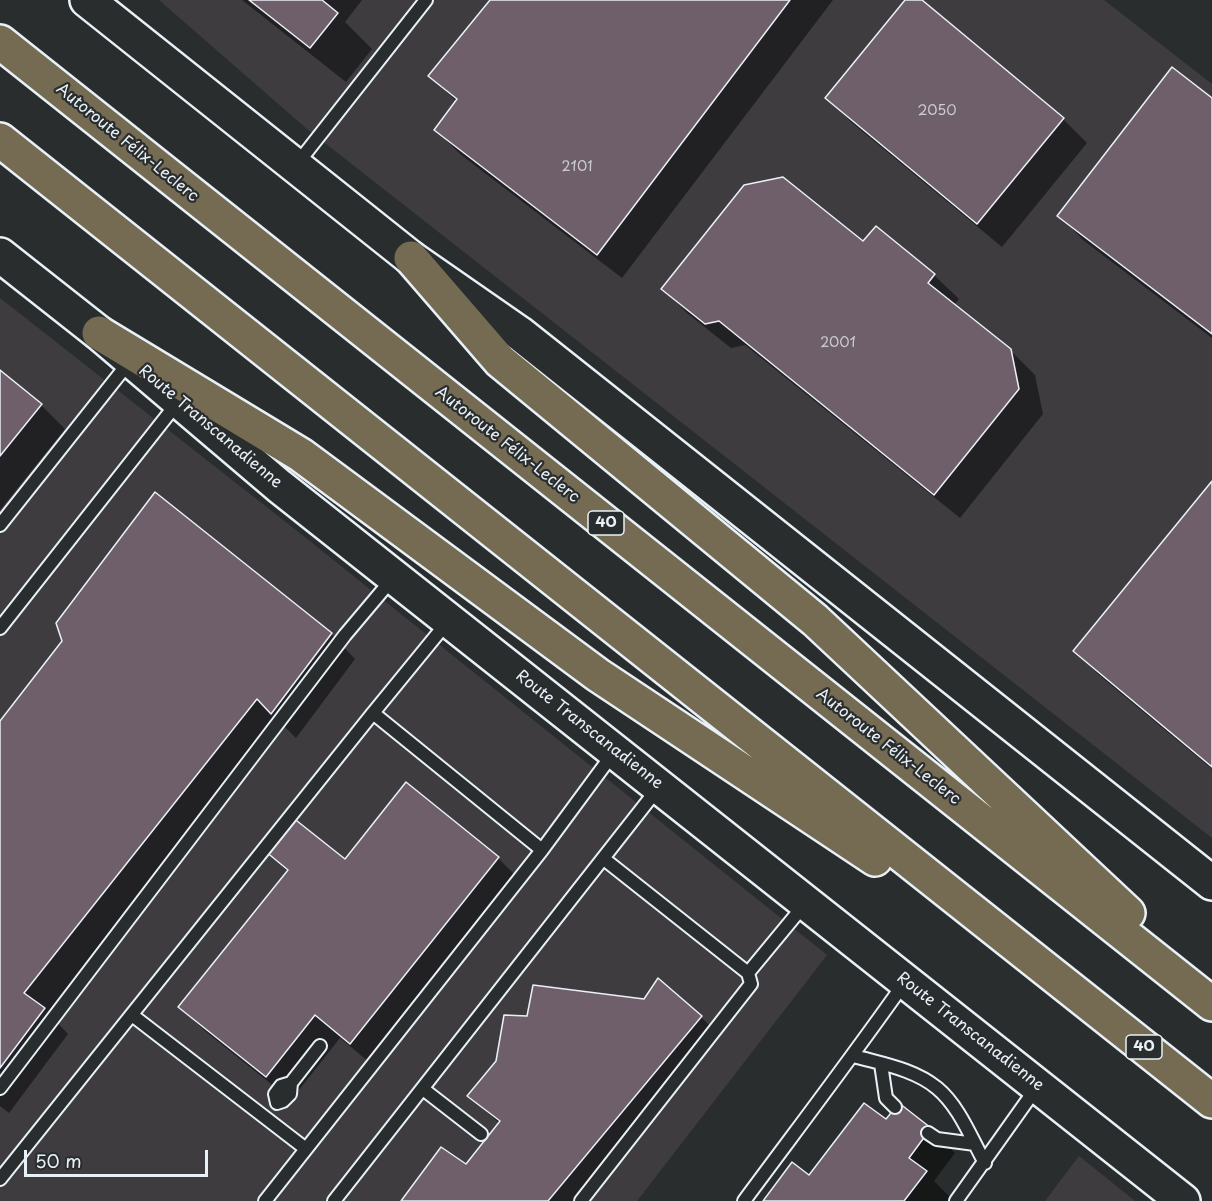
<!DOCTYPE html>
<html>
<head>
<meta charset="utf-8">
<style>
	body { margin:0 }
	#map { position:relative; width:1212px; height:1201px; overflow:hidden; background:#2a2d2e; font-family:"Playpen Sans",sans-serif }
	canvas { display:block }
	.scale { position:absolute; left:24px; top:1150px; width:184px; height:27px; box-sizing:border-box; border:3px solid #e8f1f8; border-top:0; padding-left:8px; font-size:18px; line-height:21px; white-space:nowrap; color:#e8f1f8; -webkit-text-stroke:4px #2a2d2e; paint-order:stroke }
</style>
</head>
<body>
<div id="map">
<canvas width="1212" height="1201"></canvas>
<div class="scale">50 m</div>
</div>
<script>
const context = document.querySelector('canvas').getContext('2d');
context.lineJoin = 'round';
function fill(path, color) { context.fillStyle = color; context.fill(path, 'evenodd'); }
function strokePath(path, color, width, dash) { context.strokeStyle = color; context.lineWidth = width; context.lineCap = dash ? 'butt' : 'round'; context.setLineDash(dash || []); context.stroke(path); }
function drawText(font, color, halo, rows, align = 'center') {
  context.font = font + ' "Playpen Sans",sans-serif'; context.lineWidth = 4.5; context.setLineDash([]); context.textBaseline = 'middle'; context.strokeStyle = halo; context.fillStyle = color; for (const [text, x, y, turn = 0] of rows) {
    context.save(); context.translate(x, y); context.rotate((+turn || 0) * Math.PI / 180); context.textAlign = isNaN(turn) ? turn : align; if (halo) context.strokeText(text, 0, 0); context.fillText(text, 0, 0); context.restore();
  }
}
fill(new Path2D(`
	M159 0H1104L1212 84V838L307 129Z
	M0 298 301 534 827 955 637 1201H0Z
	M1079 1156 1135 1201H1045Z`), '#3f3c40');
fill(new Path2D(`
	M242 0H362L345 22 372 49 346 82Z
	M492 0H833L622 278 460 154 436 130 457 102 430 76Z
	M907 0H920L1063 119 1087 143 1002 247 851 122 827 98Z
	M1212 100V338L1083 240 1059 215Z
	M876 228 934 275 959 299 954 305 1010 350 1035 375 1043 414 960 518 745 345 731 348 687 313 663 289 863 243Z
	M0 372 41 405 65 429 0 510Z
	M1212 484V769L1099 675 1075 651Z
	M331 634 355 659 296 738 281 723 50 1015 68 1034 9 1113 0 1106V724Z
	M407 785 498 858 523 883 375 1067 340 1038 291 1100 205 1031 180 1007 288 872 267 851 345 862Z
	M701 1017 719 1035 582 1201H403L466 1166 500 1124 469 1096Z
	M886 1121 930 1129 955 1153 934 1181 950 1197 947 1201H765L810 1177Z`), '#0007');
const building = new Path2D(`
	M249 0H322L338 13 310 48Z
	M490 0H790L597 255 434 130 457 99 428 76Z
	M905 0H922L1064 118 977 224 825 98Z
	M1172 67 1212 98V334L1057 216Z
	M783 177 863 241 876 226 935 274 928 283 1011 349 1019 389 934 495 719 321 705 324 661 289 744 185Z
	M0 370 42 404 0 456Z
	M1212 481V767L1073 651Z
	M155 492 332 633 271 714 257 699 24 993 45 1008 0 1068V721L62 641 56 623Z
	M406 782 499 857 350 1044 315 1015 266 1077 178 1007 288 870 265 851 292 817 345 859Z
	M658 978 702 1016 548 1201H401L441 1147 466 1164 500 1121 467 1096 496 1061 504 1015 527 1016 533 985 644 999Z
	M864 1103 886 1119 899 1103 931 1128 909 1158 927 1171 904 1201H763L792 1162 809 1175Z`);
fill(building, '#6f5f6a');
strokePath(building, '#e8f1f8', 1.5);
const lane = new Path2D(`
	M297 164 426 0
	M0 525 130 361
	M449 620 373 713 542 850 615 751
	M0 628 178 402
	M604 859 748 973
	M132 1015 306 1149
	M854 1056C882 1064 914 1069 937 1088 959 1106 971 1138 985 1163
	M881 1064 886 1098 895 1107
	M291 1083 290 1094 283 1101 277 1103 275 1094 281 1086 291 1083 320 1046
	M0 1088 345 635 393 578
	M423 1089 481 1134
	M928 1133 937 1139 975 1144
	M0 1179 373 713
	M265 1201 542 850
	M334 1201 659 787
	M581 1201 751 984 748 973 805 904
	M744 1201C798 1128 853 1056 905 982
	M956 1201 1037 1087`);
const secondary = new Path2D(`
	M87 0 411 258 519 333 1212 883
	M0 255 99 333 279 486 1183 1201`);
const highway = new Path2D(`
	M0 42 1212 1004
	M0 140 1212 1101
	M411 258 500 361 815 620 1128 913
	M99 333 301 455 598 675 875 859`);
strokePath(lane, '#e8f1f8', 16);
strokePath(secondary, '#e8f1f8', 38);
strokePath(highway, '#e8f1f8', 38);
strokePath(lane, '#2a2d2e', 12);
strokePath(secondary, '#2a2d2e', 33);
strokePath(highway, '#746b52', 33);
drawText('14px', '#caccd4', null, [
	["2050",937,111],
	["2101",577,167],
	["2001",838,343]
]);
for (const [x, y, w] of [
	[606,523,36],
	[1144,1047,36]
]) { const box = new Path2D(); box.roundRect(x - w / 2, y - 12, w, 24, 4.5); context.fillStyle = '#2a2d2e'; context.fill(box); strokePath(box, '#e8f1f8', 1.5); }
drawText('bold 15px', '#e8f1f8', null, [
	["40",606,523],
	["40",1144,1047]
]);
drawText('16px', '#e8f1f8', '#2a2d2e', [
	["Autoroute Félix-Leclerc",127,143,39],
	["Route Transcanadienne",210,427,40],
	["Autoroute Félix-Leclerc",507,445,38],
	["Route Transcanadienne",589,730,38],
	["Autoroute Félix-Leclerc",888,747,38],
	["Route Transcanadienne",970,1032,38]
]);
</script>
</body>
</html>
